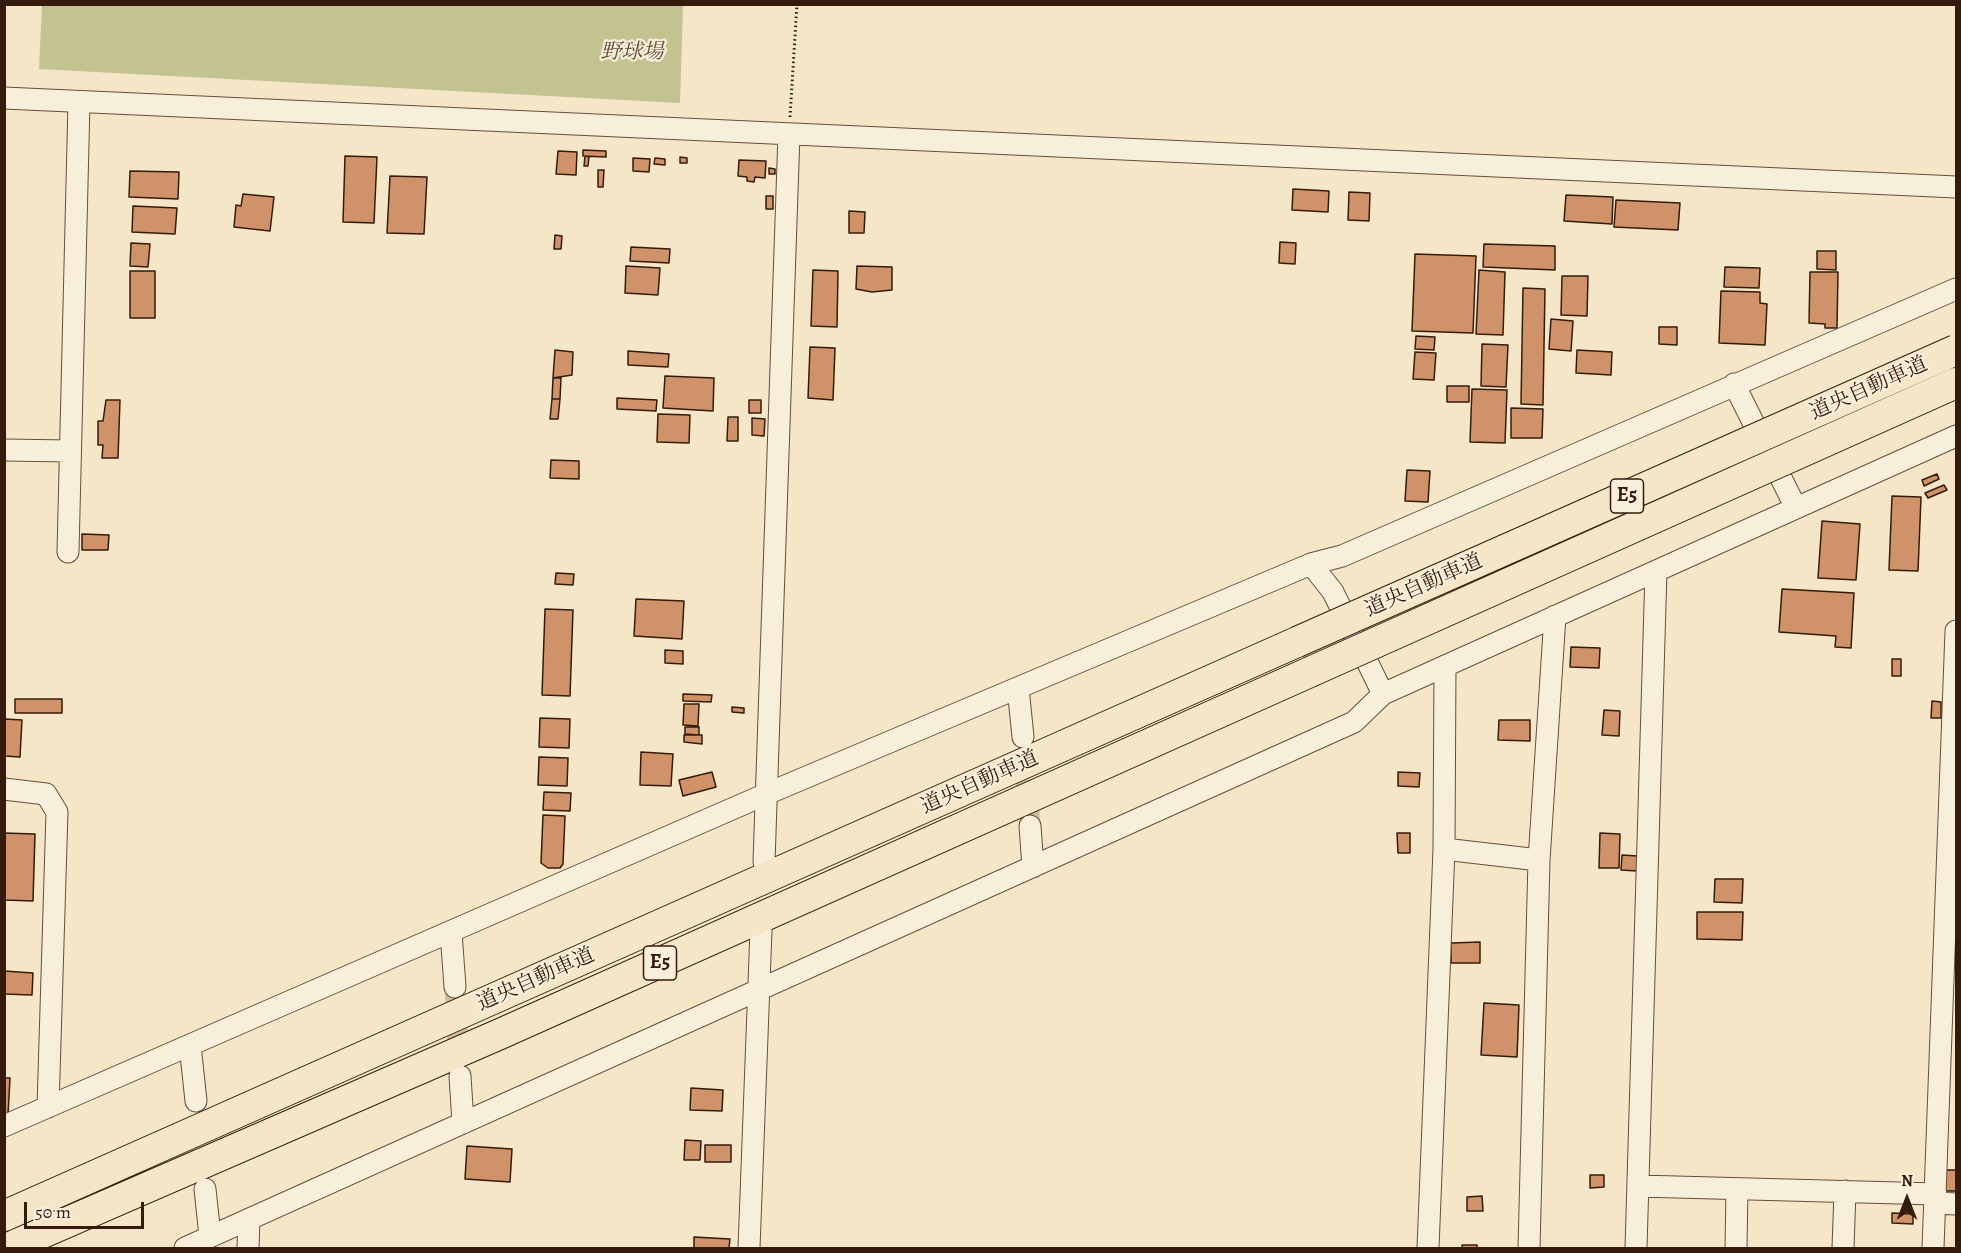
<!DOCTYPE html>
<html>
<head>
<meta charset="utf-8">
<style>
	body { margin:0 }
	#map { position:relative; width:1961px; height:1253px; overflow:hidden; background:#f5e6c8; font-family:Alegreya,serif }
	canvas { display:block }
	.frame { position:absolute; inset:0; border:6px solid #351b0b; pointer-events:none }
	.north { position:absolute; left:1877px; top:1169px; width:60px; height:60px; -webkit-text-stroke:4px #f8efdb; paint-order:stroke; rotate:0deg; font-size:16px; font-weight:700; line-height:24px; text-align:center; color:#351b0b }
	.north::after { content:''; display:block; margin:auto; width:21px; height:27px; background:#351b0b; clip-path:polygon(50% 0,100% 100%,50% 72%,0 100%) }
	.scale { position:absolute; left:24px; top:1202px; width:120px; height:27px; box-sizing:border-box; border:3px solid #351b0b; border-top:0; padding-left:8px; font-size:18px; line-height:21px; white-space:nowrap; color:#351b0b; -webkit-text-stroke:4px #f8efdb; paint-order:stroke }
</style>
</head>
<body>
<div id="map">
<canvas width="1961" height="1253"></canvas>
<div class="frame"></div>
<div class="north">N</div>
<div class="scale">50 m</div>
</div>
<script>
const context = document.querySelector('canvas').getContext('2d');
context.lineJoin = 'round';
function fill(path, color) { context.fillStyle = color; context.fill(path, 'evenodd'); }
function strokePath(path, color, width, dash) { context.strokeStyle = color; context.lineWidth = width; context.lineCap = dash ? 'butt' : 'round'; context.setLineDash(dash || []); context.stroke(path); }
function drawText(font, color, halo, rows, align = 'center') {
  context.font = font + ' Alegreya,"Noto Serif JP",serif'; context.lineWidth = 4.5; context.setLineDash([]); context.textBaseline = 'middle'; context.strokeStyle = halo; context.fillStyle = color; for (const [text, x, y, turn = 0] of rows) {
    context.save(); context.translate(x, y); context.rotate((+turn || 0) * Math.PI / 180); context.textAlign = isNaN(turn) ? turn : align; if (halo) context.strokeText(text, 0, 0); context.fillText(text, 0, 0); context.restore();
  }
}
fill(new Path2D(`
	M42 5H683L680 103 39 69Z`), '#c3c391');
const building = new Path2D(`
	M583 150 606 151V157L583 156Z
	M558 151 577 152 576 175 556 174Z
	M345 156 377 157 374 223 343 222Z
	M585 156 589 157 588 166H584Z
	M680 157 687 158V163H680Z
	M633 158 650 159 649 172 633 171Z
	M655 158 665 159V165L654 164Z
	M739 160 766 161 765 178 755 177 754 182 747 181V177L738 176Z
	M769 168 775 169V174H769Z
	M598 170H604L603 187H598Z
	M130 171 179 172 178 199 129 197Z
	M390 176 427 177 424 234 387 233Z
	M1293 189 1329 191 1328 212 1292 210Z
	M1349 192 1370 193 1369 221 1348 220Z
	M243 194 274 197 270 231 234 227 236 205 241 206Z
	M1566 195 1613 197 1612 224 1564 221Z
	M766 196H773V209H766Z
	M1616 200 1680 203 1678 230 1614 227Z
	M133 206 177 208 175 234 132 232Z
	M849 211 865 212 864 233H849Z
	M555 235 562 236 561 249H554Z
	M1280 242 1296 243 1295 264 1279 263Z
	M131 243 150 244 148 267 130 266Z
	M1484 244 1555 246V270L1483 267Z
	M631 247 670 249 669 263 630 261Z
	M1817 251H1836V270L1817 269Z
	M1415 254 1476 256 1473 333 1412 331Z
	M626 266 660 268 658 295 625 293Z
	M857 266 892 267V290L872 292 856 289Z
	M1725 267 1760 268 1759 288 1724 287Z
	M813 270 838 271 837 327 811 326Z
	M1479 270 1505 272 1503 335 1476 334Z
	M130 271H155V318H130Z
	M1810 272H1838L1837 328H1825V324L1809 323Z
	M1562 276H1588L1587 316 1561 315Z
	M1523 288 1545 289 1543 405 1521 404Z
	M1721 291 1760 292V303L1767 304 1765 345 1719 343Z
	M1551 319 1573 321 1571 351 1549 349Z
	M1659 327H1677V345L1659 344Z
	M1416 336 1435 337 1434 350 1415 349Z
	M1482 344 1508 345 1506 387 1481 386Z
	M810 347 835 348 833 400 808 398Z
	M555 350 573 352 572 375 553 378Z
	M1577 350 1612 352 1611 375 1576 373Z
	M628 351 669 354 668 367 628 365Z
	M1415 352 1436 353 1434 380 1413 379Z
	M665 376 714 378 713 411 663 408Z
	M553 378H561L560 399H552Z
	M1447 386H1469V402H1447Z
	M1472 389 1507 390 1505 443 1470 442Z
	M617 398 657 400 656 411 617 409Z
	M552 399H560L558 419H550Z
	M106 400H120L118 458H102L103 445H98V421H103Z
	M749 400H761V413H749Z
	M1511 408 1543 409 1542 438H1511Z
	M658 414 690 415 689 443 657 442Z
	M728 417H738V441H727Z
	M752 418 765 419 764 436 752 435Z
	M551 460 579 461V479L550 478Z
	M1407 470 1430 471 1428 502 1405 501Z
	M1937 474 1939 479 1924 486 1922 480Z
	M1944 485 1947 490 1928 498 1925 493Z
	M1892 496 1921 497 1918 571 1889 570Z
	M1822 521 1860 524 1856 580 1818 578Z
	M82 534 109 535 108 550H82Z
	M556 573 574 574 573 585 555 584Z
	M1782 589 1854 593 1851 648 1835 647 1836 636 1779 632Z
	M636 599 684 601 682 639 634 636Z
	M545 609 573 610 570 696 542 695Z
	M1571 647 1600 648 1599 668 1570 667Z
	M665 650 683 651V664L665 663Z
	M1892 659H1901V676H1892Z
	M683 694 712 695 711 702 683 701Z
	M15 699H62V713H15Z
	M1932 701 1941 702V718H1931Z
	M684 704H699L698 726 683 725Z
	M732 707 744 708V713L732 712Z
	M1604 710 1620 711 1619 736 1602 735Z
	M540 718 570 719 569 748 539 747Z
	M5 719 22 720 20 757 4 756Z
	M1499 720H1530V741L1498 740Z
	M685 727H699V735L685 734Z
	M684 735H702V744L684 742Z
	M641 752 673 754 671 786 640 785Z
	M539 757 568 758 567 786 538 785Z
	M712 772 716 787 683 796 679 780Z
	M1398 772 1420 773 1419 787 1398 786Z
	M544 792 571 793 570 811 543 810Z
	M543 815 565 816 563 864 560 868H548L541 863Z
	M4 833 35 834 33 901 4 900Z
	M1397 833H1410V853H1398Z
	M1600 833 1620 834 1619 868H1599Z
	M1622 855 1638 856 1637 871 1621 870Z
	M1715 879H1743L1742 903 1714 902Z
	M1697 912H1743L1742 940 1697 939Z
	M1480 942V963H1451V943Z
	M4 971 33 973 32 995 4 994Z
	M1484 1003 1519 1005 1517 1057 1481 1055Z
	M4 1078H10L8 1115H4Z
	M691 1088 723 1090 722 1111 690 1110Z
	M685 1140 701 1141 700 1160H684Z
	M705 1145H731V1162H705Z
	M467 1146 512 1149 510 1182 465 1179Z
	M1945 1170H1956V1191H1945Z
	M1590 1175H1604V1187L1590 1188Z
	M1482 1196 1483 1211H1467V1197Z
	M1892 1213 1913 1214V1224L1892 1223Z
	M694 1237 730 1239 729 1248H694Z
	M1462 1245H1477V1248H1462Z`);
fill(building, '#cf9269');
strokePath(building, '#351b0b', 1.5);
strokePath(new Path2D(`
	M1024 749 1030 826
	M455 987 459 1064`), '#cfbda2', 21, [21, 10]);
const minor = new Path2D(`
	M4 98 1956 187
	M1734 384 1796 508
	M4 450 70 451
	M68 552 79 102
	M1311 564 1333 592 1383 694
	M1445 666 1444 849 1539 860
	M1018 688 1023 737
	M4 789 46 794 57 812 48 1107
	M1030 826 1033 867
	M764 862 789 134
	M451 932 455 987
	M190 1045 196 1101
	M460 1076 463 1123
	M4 1126 764 795 1311 564 1342 556 1956 289
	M1639 1186 1936 1194
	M205 1189 210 1236
	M1936 1203 1956 1204
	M185 1248 1354 722 1383 694 1956 436
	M248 1248 249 1219
	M749 1248 761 930
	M1428 1248 1444 849
	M1529 1248 1539 860 1555 616
	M1636 1248 1656 571
	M1736 1248 1737 1189
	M1843 1248 1845 1191
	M1933 1248 1956 631`);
const highway = new Path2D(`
	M4 1216 1297 642
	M8 1248 500 1034 1310 672`);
strokePath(minor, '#654e3a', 23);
strokePath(highway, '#351b0b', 32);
strokePath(new Path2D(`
	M790 117 797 4`), '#351b0b', 3, [1.5, 3]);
strokePath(minor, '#f8efdb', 21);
strokePath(highway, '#f5e6c8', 30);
const highwayBridge = new Path2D(`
	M1297 642 1956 350
	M1310 672 1956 383`);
strokePath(highwayBridge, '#351b0b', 32, []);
strokePath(highwayBridge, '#f5e6c8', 30);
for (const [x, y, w] of [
	[1627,496,33],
	[660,963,33]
]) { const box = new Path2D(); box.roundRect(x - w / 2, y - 17, w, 34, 4.5); context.fillStyle = '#f8efdb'; context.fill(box); strokePath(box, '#351b0b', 1.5); }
drawText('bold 20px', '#351b0b', null, [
	["E5",1627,496],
	["E5",660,963]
]);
drawText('italic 21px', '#604d33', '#f8efdb', [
	["野球場",632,53]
]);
drawText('21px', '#351b0b', '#f8efdb', [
	["道央自動車道",1869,389,-24],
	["道央自動車道",1424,586,-24],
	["道央自動車道",980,783,-24],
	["道央自動車道",536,980,-24]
]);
</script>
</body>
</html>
